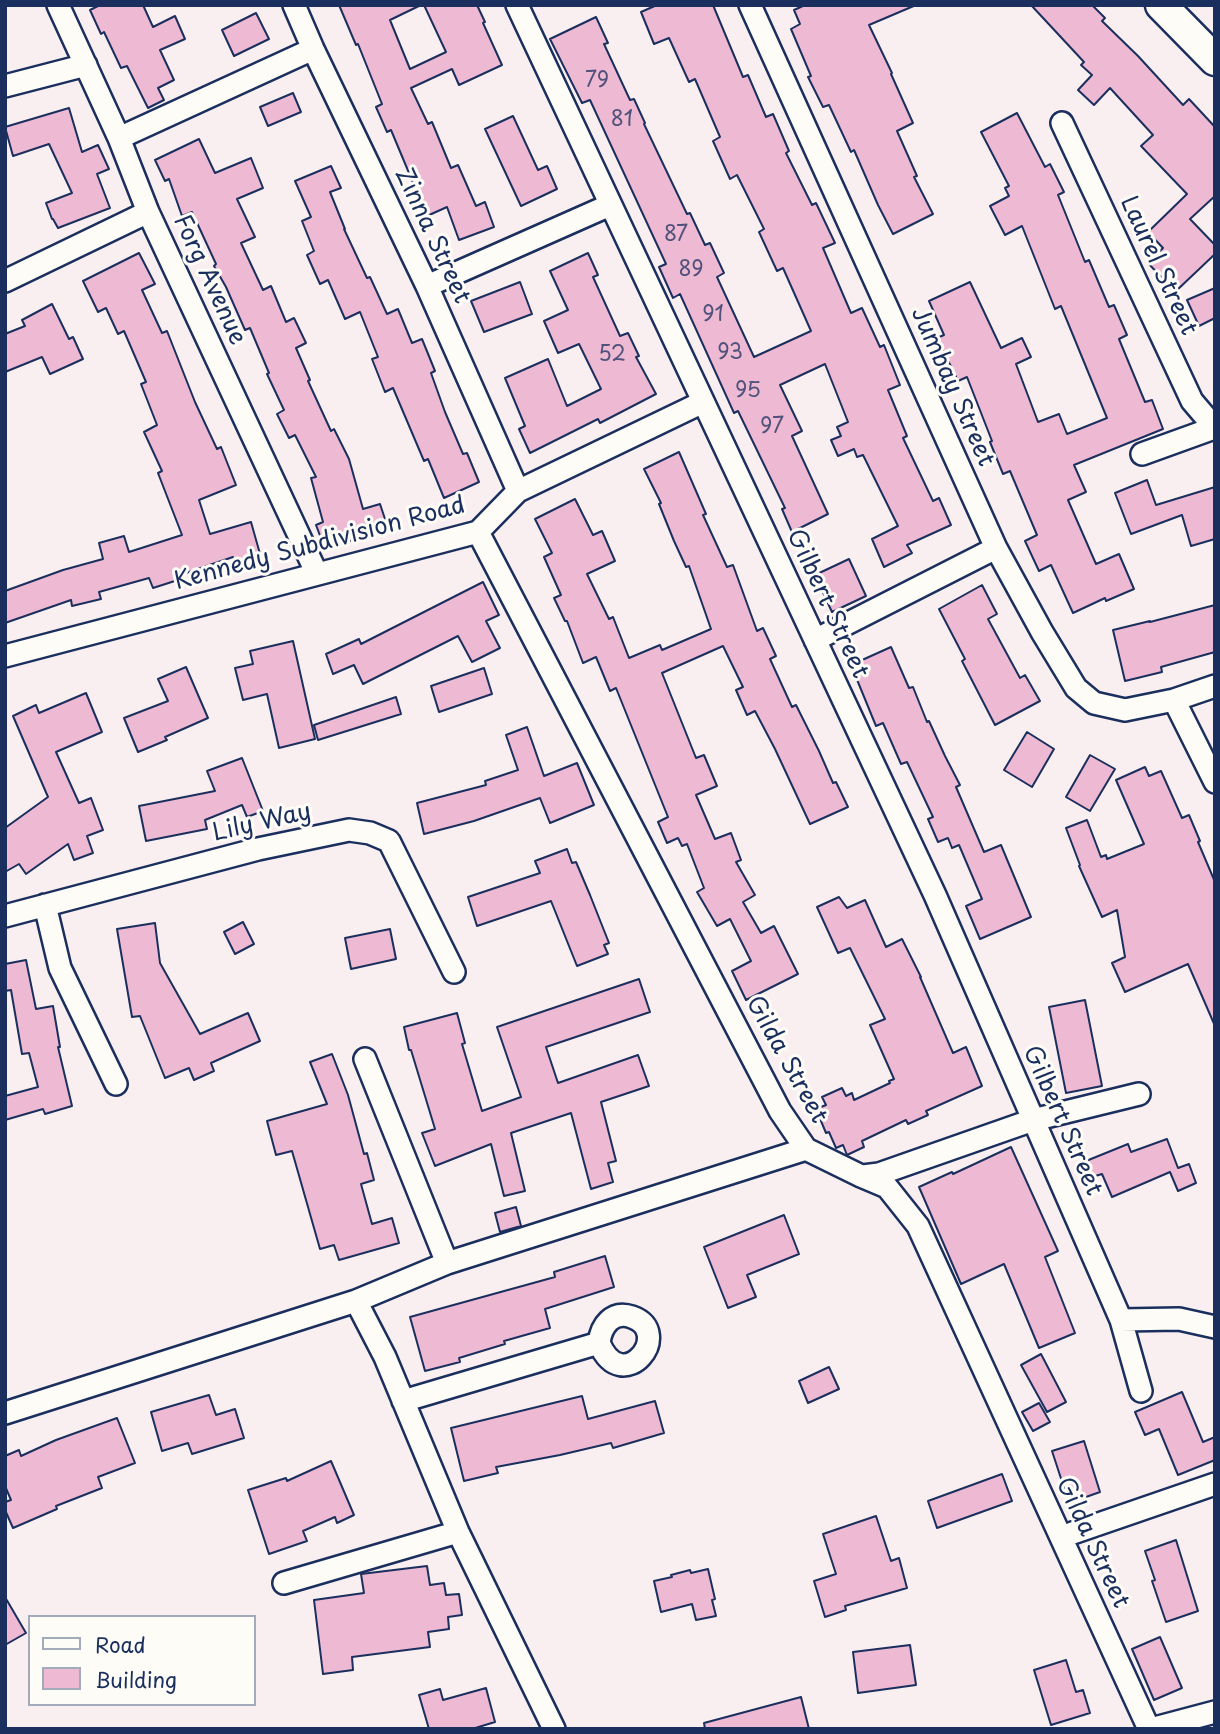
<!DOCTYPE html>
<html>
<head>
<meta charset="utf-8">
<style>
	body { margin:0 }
	#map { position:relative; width:1220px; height:1734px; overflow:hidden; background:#faeff0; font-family:"Playpen Sans",sans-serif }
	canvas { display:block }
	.frame { position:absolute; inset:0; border:7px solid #1b2f5e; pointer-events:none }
	.legend { position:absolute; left:28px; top:1615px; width:228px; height:91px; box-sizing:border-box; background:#fdfcf7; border:2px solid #a3aaba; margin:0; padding:9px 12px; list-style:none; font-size:21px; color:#1b2f5e }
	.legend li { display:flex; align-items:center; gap:14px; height:35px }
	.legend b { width:35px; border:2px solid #a3aaba }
</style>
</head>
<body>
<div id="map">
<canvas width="1220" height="1734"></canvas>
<div class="frame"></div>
<ul class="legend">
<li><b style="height:9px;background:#fdfcf7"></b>Road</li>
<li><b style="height:19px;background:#eeb9d2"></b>Building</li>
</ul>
</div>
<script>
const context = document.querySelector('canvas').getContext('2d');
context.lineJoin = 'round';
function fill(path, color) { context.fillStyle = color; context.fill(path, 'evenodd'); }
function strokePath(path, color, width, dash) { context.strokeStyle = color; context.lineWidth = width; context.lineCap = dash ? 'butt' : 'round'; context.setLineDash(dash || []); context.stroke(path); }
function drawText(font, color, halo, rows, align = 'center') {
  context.font = font + ' "Playpen Sans",sans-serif'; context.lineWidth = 6; context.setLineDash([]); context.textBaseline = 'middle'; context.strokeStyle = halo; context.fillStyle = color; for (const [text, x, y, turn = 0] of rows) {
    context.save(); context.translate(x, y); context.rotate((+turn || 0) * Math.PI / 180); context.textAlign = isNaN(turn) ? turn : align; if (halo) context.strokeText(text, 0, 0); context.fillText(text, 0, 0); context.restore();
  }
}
const building = new Path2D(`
	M100 5H143L153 27 175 16 185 39 160 50 174 80 158 88 164 100 148 108 127 66 121 68 104 32 101 34 90 10Z
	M339 5H421L390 20 410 69 446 52 424 5H477L485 22 483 23 502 65 459 85 452 69 411 88 428 124 432 122 451 168 458 165 476 206 485 202 494 227 459 240 447 207 427 216 391 130 387 132 376 107 382 104 358 44 356 45Z
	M657 5H713L743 77 748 75 766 117 773 114 789 151 786 153 812 205 816 203 835 243 823 248 851 313 862 308 880 347 884 345 900 385 888 390 907 436 903 438 933 501 939 498 951 525 907 545 912 553 884 567 872 539 898 526 863 455 857 457 854 449 838 456 831 440 841 436 837 427 848 422 825 364 780 385 802 431 792 436 828 514 792 532 782 509 785 508 738 411 734 413 680 294 673 298 659 267 666 264 590 100 582 103 550 39 596 17 608 43 604 44 630 100 634 99 645 123 644 124 687 214 690 213 705 245 710 243 724 273 717 277 754 357 811 331 783 268 777 271 759 232 764 229 737 175 730 179 713 141 720 137 695 79 689 82 669 38 654 44 641 12Z
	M805 5H916L869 25 892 73 891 74 913 123 897 131 917 176 914 177 933 214 893 234 878 205 854 150 851 152 829 105 823 107 808 77 811 76 791 29 800 24 794 10Z
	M1031 5H1092L1105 18 1102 21 1138 56 1183 105 1189 99 1215 127V196L1190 219 1215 245V254L1175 292 1148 263 1163 248 1148 232 1187 194 1141 146 1153 135 1110 88 1094 105 1078 90 1092 75 1081 65 1084 62Z
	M256 13 269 39 234 56 222 30Z
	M293 93 301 112 268 126 260 107Z
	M69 108 82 152 98 145 109 169 97 174 110 208 58 228 53 219H52L46 203 72 193 49 144 13 156 5 127Z
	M1017 113 1045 167 1050 164 1064 192 1058 195 1085 262 1089 260 1109 307 1114 305 1127 335 1119 339 1145 402 1152 400 1163 429 1074 465 1086 492 1068 500 1096 564 1119 554 1134 589 1106 601 1105 598 1073 613 1051 565 1039 571 1025 541 1037 535 1010 471 1003 474 990 442 992 441 967 377 958 381 937 338 944 335 929 301 970 282 1001 348 1022 338 1031 357 1016 364 1038 422 1059 414 1067 434 1107 418 1061 306 1055 309 1022 226 1005 235 990 206 1009 196 1005 188 1009 186 981 132Z
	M513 116 538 170 547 166 557 189 521 206 485 129Z
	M199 139 215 173 251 158 263 188 237 199 255 237 241 243 263 290 271 286 286 322 294 318 306 343 296 348 310 380 308 381 331 431 334 429 349 459 363 509 380 504 388 528 325 549 316 525 323 522 311 478 316 477 295 435 289 438 277 414 284 410 267 374 269 373 250 328 245 330 226 287 214 266 216 264 192 212 182 216 169 179 165 181 155 160Z
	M331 166 341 188 330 192 345 229H344L367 278 370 277 387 314 398 309 412 343 422 339 435 371 431 373 445 412 463 454 467 453 479 482 444 498 428 459 424 461 393 388 385 392 372 359 378 357 360 312 345 319 328 280 320 284 307 255 314 251 302 221 311 217 295 181Z
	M139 253 155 284 142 290 162 333 167 331 195 402 217 449 221 447 236 485 199 500 210 534 251 522 262 561 236 569 233 557 180 575 181 579 153 588 149 578 99 592 101 599 72 606 71 600 5 623V591L63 570 103 559 99 543 124 536 129 552 182 535 158 473 162 471 144 432 157 425 141 384 146 382 124 331 118 334 106 308 98 312 83 281Z
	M588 253 598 275 593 277 620 336 628 333 639 356 636 357 656 394 600 423 598 419 530 453 519 429 525 426 505 378 548 359 567 406 601 389 579 344 558 353 544 321 568 310 550 271Z
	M520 282 532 314 484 332 471 301Z
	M1215 288V318L1199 326 1187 300Z
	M52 304 69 339 73 337 83 359 50 374 42 357 5 372V334L25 326 22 320Z
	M679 452 706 514 703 515 727 567 733 565 757 631 763 628 776 656 770 659 792 707 796 705 819 751 833 783 836 782 848 807 810 824 775 749 755 711 747 715 736 690 743 687 723 646 662 673 696 758 704 755 717 786 696 795 715 839 731 833 741 860 736 862 755 895 743 902 761 933 774 926 798 974 746 1000 732 971 751 961 730 919 717 926 697 892 704 888 687 844 682 846 678 838 667 843 658 822 668 817 616 688 610 691 596 657 583 663 567 621H565L554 598 561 595 544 557 552 553 535 519 575 499 593 535 602 531 615 561 587 574 609 619 613 617 629 658 660 645 662 650 711 629 689 566 686 567 674 541 659 504 661 503 644 469Z
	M1147 480 1156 505 1215 487V539L1191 546 1182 515 1131 534 1115 493Z
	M849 559 866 596 832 612 815 575Z
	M483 582 499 615 486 621 500 648 472 662 458 636 363 684 354 665 333 674 326 654 359 639 361 644Z
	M982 585 997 614 988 619 1020 678 1025 675 1040 701 995 725 962 661 965 659 939 609Z
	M1215 605V652L1161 667 1162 672 1125 681 1113 630 1150 621V622Z
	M293 641 315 739 279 748 267 694 243 700 235 668 253 664 250 651Z
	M891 647 909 688 913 687 927 722 929 721 945 756 960 785 956 787 984 852 1001 845 1031 917 980 939 966 906 982 899 959 845 952 848 948 838 938 842 928 819 933 817 907 762 901 764 883 723 876 726 851 665Z
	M186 667 208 718 165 737 167 740 138 752 124 718 168 701 158 679Z
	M484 668 492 694 439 712 431 686Z
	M86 693 102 732 56 752 79 803 91 798 103 830 87 836 93 853 74 860 68 844 26 874 19 864 5 872V828L48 797 13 716 36 705 39 713Z
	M396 697 401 714 318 740 314 725Z
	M527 727 544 776 577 763 594 805 550 823 540 798 474 821 424 834 417 803 486 785 485 781 518 770 506 735Z
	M1027 732 1054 749 1032 787 1004 770Z
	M1090 755 1115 769 1090 811 1066 797Z
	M242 758 263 811 247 817 242 805 205 820 207 829 146 841 139 806 215 791 207 771Z
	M1145 767 1149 776 1161 771 1182 818 1189 815 1200 841 1198 842 1215 882V1026L1188 964 1125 992 1112 963 1125 957 1117 910 1102 917 1079 866 1080 865 1066 828 1087 820 1101 857 1106 855 1107 859 1144 844 1116 780Z
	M567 849 572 863 576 862 590 895 609 943 604 945 608 954 577 966 551 901 477 926 468 897 540 873 535 861Z
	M839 897 847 908 865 900 886 947 902 939 921 977H920L953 1053 966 1047 982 1086 926 1111 928 1115 908 1124 906 1120 862 1141 864 1147 847 1155 843 1145 836 1148 829 1132 826 1133 816 1109 826 1105 822 1097 842 1088 846 1096 852 1093 854 1100 890 1083 889 1081 894 1079 870 1025 885 1019 850 948 838 953 817 907Z
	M243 922 254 944 235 954 224 932Z
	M155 923 160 963 200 1034 248 1013 260 1041 211 1063 214 1071 194 1080 189 1068 165 1078 140 1016 132 1017 117 929Z
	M390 929 396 959 351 969 345 938Z
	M26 960 36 1009 53 1006 60 1047H58L72 1106 45 1114 43 1109 5 1120V1096L38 1087 29 1053 22 1054 11 990 5 991V964Z
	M639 979 650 1012 546 1047 558 1083 638 1055 649 1086 601 1102 616 1161 608 1163 613 1182 591 1189 571 1113 511 1133 525 1191 504 1196 491 1144 435 1166 422 1133 435 1129 411 1050H409L404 1027 457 1013 465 1043 462 1044 482 1111 521 1097 497 1027Z
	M1085 1000 1102 1086 1066 1093 1049 1007Z
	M332 1054 348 1095 364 1154 367 1153 374 1180 361 1184 372 1224 392 1218 399 1243 339 1260 334 1245 320 1249 292 1151 276 1155 267 1121 327 1104 310 1062Z
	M1167 1139 1178 1168 1189 1164 1196 1183 1178 1191 1170 1172 1112 1197 1102 1174 1092 1177 1086 1161 1128 1144 1131 1152Z
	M1011 1147 1058 1251 1045 1257 1075 1333 1039 1348 1004 1264 961 1284 919 1187 952 1172 953 1174Z
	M516 1207 521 1226 500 1232 495 1213Z
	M784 1215 799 1254 747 1275 756 1297 728 1308 704 1247Z
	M605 1256 614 1287 545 1309 550 1328 504 1341 505 1344 459 1358 460 1362 425 1371 410 1317 555 1277 554 1272Z
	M1041 1354 1066 1402 1047 1412 1021 1365Z
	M829 1367 839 1389 808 1403 799 1381Z
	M1182 1392 1203 1442 1215 1437V1460L1178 1475 1159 1429 1145 1435 1135 1412Z
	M209 1395 216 1415 235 1409 244 1438 192 1454 188 1443 162 1451 151 1412Z
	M582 1396 588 1419 655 1401 664 1433 613 1448 611 1443 560 1455 496 1467 498 1473 464 1481 451 1428Z
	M1039 1403 1050 1422 1033 1431 1022 1412Z
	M117 1418 135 1463 98 1477 102 1488 56 1506 57 1509 13 1528 5 1510V1502L11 1500 5 1486V1456L19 1450 21 1456 56 1440Z
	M1084 1441 1100 1492 1069 1503 1052 1451Z
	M331 1461 354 1515 337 1523 335 1517 303 1531 307 1541 269 1554 248 1490 286 1478 287 1481Z
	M1002 1474 1012 1501 937 1528 928 1501Z
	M876 1516 891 1561 899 1558 907 1588 845 1606 846 1610 825 1617 814 1581 836 1574 823 1534Z
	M1176 1540 1198 1611 1166 1622 1152 1581 1155 1580 1145 1551Z
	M427 1566 430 1585 444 1583 446 1595 459 1594 462 1615 448 1617 449 1629 428 1632 430 1647 352 1657 353 1670 323 1674 314 1600 364 1593 361 1574Z
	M708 1569 715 1599 712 1600 716 1616 696 1620 692 1604 661 1612 654 1581 672 1577 671 1575 690 1570 691 1573Z
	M5 1597 26 1633 5 1645Z
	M1160 1637 1182 1688 1154 1700 1132 1649Z
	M910 1645 916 1685 858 1693 853 1652Z
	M1066 1660 1076 1692 1083 1690 1090 1713 1051 1725 1034 1670Z
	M486 1688 495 1722 472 1729H429L419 1695 440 1689 443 1700Z
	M801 1697 809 1729H705L704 1723Z`);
fill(building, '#eeb9d2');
strokePath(building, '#1b2f5e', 2);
const street = new Path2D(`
	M58 5 119 138 148 212 317 574
	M294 5 313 49 427 286 518 491
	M517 5 935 895 1121 1320 1141 1391
	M750 5 996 548 1042 632 1076 688 1094 703 1125 710 1174 700 1215 686
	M5 86 86 65
	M1062 123 1192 401 1215 428
	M119 138 313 49
	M5 281 148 212
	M427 286 610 205
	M1142 454 1214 428
	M478 532 780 1111 806 1149 861 1176 887 1187 918 1226 1149 1729
	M815 640 996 548
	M5 656 478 532 518 491 703 402
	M1174 700 1215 782
	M45 905 60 968 116 1084
	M5 916 258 849 349 830 370 833 389 841 454 972
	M365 1059 447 1263
	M863 1176 879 1174 1033 1120 1139 1094
	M356 1301 447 1263 806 1149
	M1121 1320 1179 1319 1215 1327
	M403 1401 599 1343C601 1326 612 1310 632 1317 675 1332 623 1399 599 1343
	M5 1413 356 1301 385 1357 458 1532 554 1729
	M1061 1537 1215 1484
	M284 1583 458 1532
	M1151 1729 1215 1712`);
const secondary = new Path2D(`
	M1161 5 1215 60`);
strokePath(street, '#1b2f5e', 26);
strokePath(secondary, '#1b2f5e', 35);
strokePath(street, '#fdfcf7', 21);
strokePath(secondary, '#fdfcf7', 30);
drawText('21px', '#50527b', null, [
	["79",597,81],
	["81",622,120],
	["87",676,235],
	["89",691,270],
	["91",713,315],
	["93",730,353],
	["52",612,355],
	["95",748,391],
	["97",772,427]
]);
drawText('24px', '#1b2f5e', '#fdfcf7', [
	["Zinna Street",432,236,65],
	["Laurel Street",1158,266,65],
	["Forg Avenue",209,280,65],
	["Jumbay Street",952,387,66],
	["Kennedy Subdivision Road",320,544,-15],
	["Gilbert Street",827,604,65],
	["Lily Way",262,823,-13],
	["Gilda Street",786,1060,61],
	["Gilbert Street",1062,1121,66],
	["Gilda Street",1092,1543,65]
]);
</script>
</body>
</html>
